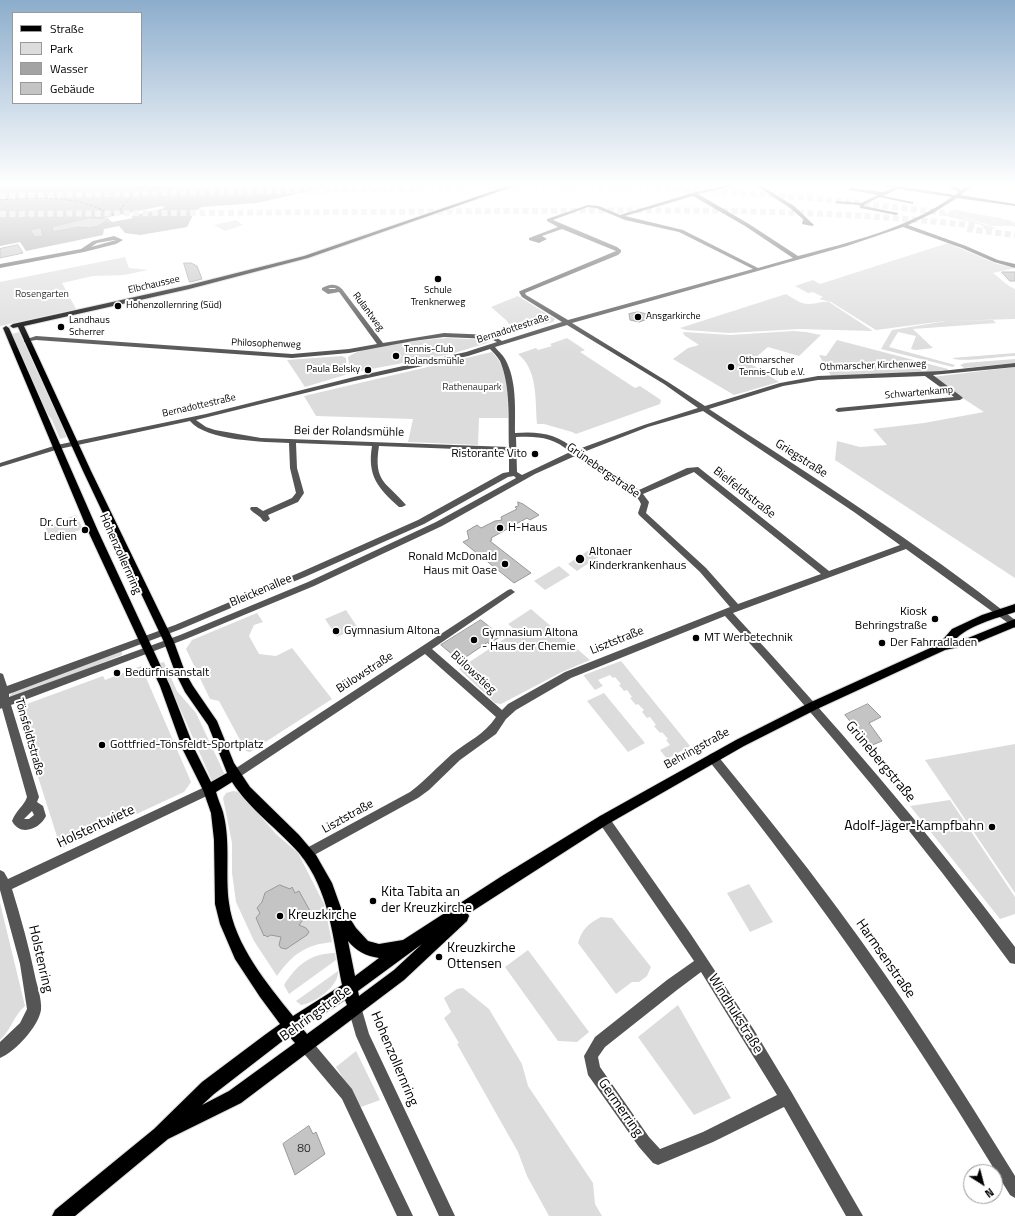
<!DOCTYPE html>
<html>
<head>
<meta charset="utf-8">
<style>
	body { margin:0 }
	#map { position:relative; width:1015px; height:1216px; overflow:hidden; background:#fff; font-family:"Titillium Web",sans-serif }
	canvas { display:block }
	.legend { position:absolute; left:12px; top:12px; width:130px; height:92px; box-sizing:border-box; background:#fff; border:1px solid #999; margin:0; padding:5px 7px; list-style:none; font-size:12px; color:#000 }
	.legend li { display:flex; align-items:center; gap:8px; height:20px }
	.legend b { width:20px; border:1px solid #999 }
	.north { position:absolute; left:963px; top:1164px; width:40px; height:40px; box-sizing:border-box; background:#fff; border:1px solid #999; border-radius:50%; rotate:144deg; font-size:11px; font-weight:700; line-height:16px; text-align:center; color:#000 }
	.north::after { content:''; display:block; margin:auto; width:14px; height:18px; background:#000; clip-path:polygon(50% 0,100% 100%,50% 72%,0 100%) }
</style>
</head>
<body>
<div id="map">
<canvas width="1015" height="1216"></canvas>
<ul class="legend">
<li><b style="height:5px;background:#000"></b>Straße</li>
<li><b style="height:11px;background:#dcdcdc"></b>Park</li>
<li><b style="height:11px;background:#a3a3a3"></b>Wasser</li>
<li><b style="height:11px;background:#c4c4c4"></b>Gebäude</li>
</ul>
<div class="north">N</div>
</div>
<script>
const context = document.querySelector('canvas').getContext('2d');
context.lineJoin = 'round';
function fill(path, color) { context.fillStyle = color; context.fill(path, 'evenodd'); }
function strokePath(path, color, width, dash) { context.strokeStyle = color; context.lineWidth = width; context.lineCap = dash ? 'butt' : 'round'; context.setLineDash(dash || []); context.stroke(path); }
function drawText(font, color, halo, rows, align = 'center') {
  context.font = font + ' "Titillium Web",sans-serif'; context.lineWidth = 4; context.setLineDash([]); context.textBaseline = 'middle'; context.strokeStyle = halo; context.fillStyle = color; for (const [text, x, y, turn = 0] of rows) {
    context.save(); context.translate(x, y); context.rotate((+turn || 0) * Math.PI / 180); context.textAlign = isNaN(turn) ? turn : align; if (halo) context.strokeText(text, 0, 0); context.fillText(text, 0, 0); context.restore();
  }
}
fill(new Path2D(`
	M954 209C974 215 996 215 1015 223V226H992L949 213Z
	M947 213 993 227 996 229 985 230 981 225 939 214Z
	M236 220 243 225 225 231 214 225Z
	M948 243 997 264 1015 268 993 273 1009 286 1015 289V319L945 321 876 330 831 302 819 299 823 297 813 292 808 293 795 286 813 280 820 284Z
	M125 257 129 268 148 270 124 275 93 276 62 283 76 309 0 326V282Z
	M786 294C793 298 802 305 810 304 817 304 822 301 829 302L873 331 799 329 729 333 686 330 680 328Z
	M518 296 555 319 553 322 514 331 506 320 491 307Z
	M993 320 996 323 913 329 933 348 916 350 911 349 916 336 898 332 889 347 955 365 953 367 881 349 892 330 946 321Z
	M793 331 806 332 821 335 799 356 768 347 749 363 779 382 734 395 673 359 688 348 699 345 684 335 683 332 731 335Z
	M19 332 67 437 60 439 52 420 44 409 12 334Z
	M447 338 488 340 490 342 451 354 350 373 348 357C365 344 424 340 447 338Z
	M567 338 585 350 580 352 635 388 640 386 661 400 660 404 576 434 572 432 544 424H537C535 400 538 370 518 354L536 348 538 350 552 346 550 344Z
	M837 340 948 369 947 371 831 376 819 355 826 356Z
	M492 352C509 369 508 394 508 418H479L478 445 408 442 413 419 316 416 304 396Z
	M1015 353V356C1003 356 960 363 952 358Z
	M342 356 346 358 347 372 345 375 305 387 287 360Z
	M1015 359V363L964 368 960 365 965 363Z
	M1015 367V578L835 460 837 441 860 447 887 445 873 429 924 423 984 412 941 384 932 377Z
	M76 515 83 529 50 540 45 526Z
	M589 550 598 557 577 571 568 564Z
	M559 566 570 575 545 590 534 581Z
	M531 609 590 660 562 672 501 704 495 703 459 669 516 631 508 624Z
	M346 610 358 628 337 637 325 619Z
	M257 613 263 622 254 625 249 636 259 654 276 656 292 648 332 699 250 752 246 751 219 701 210 699 186 649 192 640Z
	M122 651V655L11 699 10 695 14 691Z
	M621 661 690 746 667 759 660 750 670 745 666 740 668 739 662 732 660 733 654 726 656 725 650 717 647 718 642 712 644 710 638 704 636 705 630 698 632 697 627 690 624 691 619 685 621 684 615 677 613 678 610 675 598 680 603 686 595 690 584 676V675Z
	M164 662 177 691 196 713 225 775 212 781 160 663Z
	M141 666 191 782 184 792 61 849 16 708 103 676 105 680Z
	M604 693 645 743 628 752 587 701Z
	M1015 744V893L925 760Z
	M233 791 239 792 276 834 298 853 324 904 332 942C305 945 293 954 277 976L254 941 236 902 232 873V843L223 798 226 793Z
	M950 800 1015 897V914L1000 919 910 806Z
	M749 884 773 922 750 932 727 893Z
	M0 903 25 1006C14 1015 11 1030 0 1040Z
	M601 917 612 918 651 967 647 976 639 982H632L616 994 578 943C582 929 588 924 601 917Z
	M528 950 589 1032 577 1042 558 1041 505 967Z
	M335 953 336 960 289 994 284 985C297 965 309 954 335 953Z
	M338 971C340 985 314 1004 301 1005L296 1001Z
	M463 988 489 1009 522 1064 528 1086 593 1183 595 1204 602 1216H549L527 1176 518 1152 457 1044 459 1043 444 1018 451 1012 444 998 457 989Z
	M678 1005 731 1098 694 1115 638 1037Z
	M356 1051 380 1100 361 1107 336 1067Z`), '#dcdcdc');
fill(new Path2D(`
	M0 185H335L257 203 202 207 195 211 187 227 140 235 125 233 119 226 104 229 103 235 26 251 20 242 0 246Z`), '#a3a3a3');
fill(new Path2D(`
	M162 206 165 208 131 216 133 218 112 222 110 220 83 226 80 223Z`), '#fff');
strokePath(new Path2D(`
	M0 200C29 198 59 196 87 204 97 207 106 212 116 216 124 202 135 193 149 185`), '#444', 1, [3, 2]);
const building = new Path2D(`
	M89 218 109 219 98 226 89 228 78 227 53 232 52 227Z
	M41 228 43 236 35 237 30 230Z
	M18 245 23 253 0 258V249Z
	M184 263H191L197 266 202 279 190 282Z
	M1002 272H1015V281H1010Z
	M638 312 647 314 648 319 639 322 630 320 629 314Z
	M518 502 523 504 539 515 530 520 527 518 491 538 492 540 490 541 531 573 514 583 463 542 469 539 467 531 477 525 481 528 495 521 502 520 501 517 517 509 515 507 518 506Z
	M481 620 501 636 489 644 488 642 460 661 441 645Z
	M868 704 881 717 869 723 882 741 870 746 845 715Z
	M280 885 290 889 292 887 295 893 299 891 310 911 299 925 306 928 309 932 307 935 286 949 281 948 279 945 281 937 271 935 267 937 265 935 264 936 256 918 260 913 257 908 262 902 265 893Z
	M309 1126 313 1134 316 1132 325 1154 295 1175 283 1144Z`);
fill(building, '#c4c4c4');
strokePath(building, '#999', 1);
strokePath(new Path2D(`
	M0 196 497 187 666 188 813 198 955 214 1015 224
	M0 214C173 213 347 212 520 211 673 210 824 208 976 226
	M967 229 1015 235`), '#d9d9d9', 6, [6, 3.5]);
const major = new Path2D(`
	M511 185H517L308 258 189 289 24 326 91 471 174 642 185 672 193 686 217 721 234 763 250 787 299 835 316 855 332 883 341 908 344 909 356 928 368 941 379 944 403 940 502 876 600 816 736 740 809 703 939 644 952 629 982 615 1015 604V612C997 618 967 626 955 640L968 638 1015 619V627L974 644 945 650 817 709 744 746 608 824 468 914 469 916 467 921 404 980 241 1103 168 1139 75 1216H52L55 1210 154 1129 202 1082 266 1034 280 1024 260 997 235 959 220 924 215 904 214 840 211 813 203 790 183 750 160 686 88 531 3 328 6 326 9 328 98 531 170 686 195 750 211 782 227 773 208 725 185 692 175 672 164 642 83 471 18 327 13 328 10 326 13 324 189 285 304 256ZM232 782C250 810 278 829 299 853 330 891 333 939 342 985L293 1016C268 985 234 944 229 903 225 874 231 842 223 812 221 806 218 799 216 792ZM348 941C356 951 366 956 379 958L355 976ZM422 944 394 970 359 996 358 991ZM345 1000 347 1005 307 1034 302 1028ZM289 1036 295 1043 229 1091 202 1105 214 1094Z`);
strokePath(major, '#dbdbdb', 2);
fill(new Path2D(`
	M730 185H737L698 194 749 224 798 256C851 242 906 229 952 197L898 189 883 196 913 202V204L879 197 864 205V206L898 213V214L896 215 860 208V205L835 203 837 201 861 203 878 195 849 190 851 188 883 192 893 188 881 185H891L955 195 959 192 945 185H951L962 190 969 185H974L960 195 1015 204V206L957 198 933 213 908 225 966 246 998 260 1015 264V268L994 262 962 248 903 227 847 246 572 323 668 382 705 406 780 383 818 376 941 371 1015 363V367L933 375 962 397 963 398 960 400 838 412 835 410 838 408 954 397 925 376 818 380 783 386 709 409C813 477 918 543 1015 620V628L906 549 733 613C832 720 927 830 1015 947V964L1010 963C922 842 826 727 725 616L571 678 516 710 506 719 496 734 460 760 429 790 418 798 307 859 303 858 301 854 303 850 410 792C425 781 437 767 452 754 468 741 484 735 496 717L425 654 238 778 234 780 230 778 229 775 230 772 508 590 511 589 515 592 432 649 502 710 508 704 565 672 730 607 700 572 639 515 638 513 641 504C635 487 590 468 575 456L535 474 442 526 314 586 186 639 11 705 39 797 37 802 43 806 46 816C40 829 20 837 12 821 16 810 24 806 27 797L2 708 0 709V673L3 674 7 686 175 625 301 572 418 520 503 473 509 472V451L379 446C373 483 387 482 406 505L402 507H399C378 488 367 476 372 446L296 443 297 468 304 493 298 502 268 515 270 519 266 522 263 521C260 515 254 514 250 509L251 507H257L263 511 292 498 296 493 290 468 289 443C265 442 206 441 190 421L59 449 0 467V463L57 445 206 414 354 377 466 352 497 342 491 339 444 337 413 341 349 353 292 358 36 340 24 342V340L36 336 292 354 349 349 377 344 339 292 328 294 322 290V288C329 284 336 283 342 289L383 343 444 333 492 335 502 341 562 322 522 297 519 292 520 291 616 251 562 229 542 236 547 239 539 243 529 240V238L558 227 547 221V219L588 205 599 206 620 215 692 193ZM693 196 745 226 793 258 758 268 683 230 625 216ZM588 207 596 208 625 220 679 232 753 269 568 320 526 295 525 293 618 255 621 252V250L617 247 553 220ZM330 288H335L336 289H328ZM567 325 664 384 698 408 644 425 576 450C557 434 540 431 515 433 515 409 517 380 505 359 503 355 498 351 495 347ZM490 349C493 352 497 356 500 361 511 387 508 419 509 447L261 438 215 430 206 427 196 420 354 381 468 356ZM703 411 854 512 900 545 829 571 698 467 687 468 639 490 618 476 581 453 648 427ZM516 437C538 436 553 437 570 452L522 475 517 472ZM694 472 821 574 738 604 706 568 646 513 649 502 643 494ZM514 476 516 478 436 522 308 582 180 635 9 697V694L181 629 307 576 424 524 508 477ZM32 811 34 815 29 819H24Z
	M755 185H760L794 206 814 225 812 226 802 224 803 219 790 208Z
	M114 236 123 240 116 244 84 252 0 268V264L81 249 93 241ZM114 240H116L91 247 97 243Z
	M713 753 717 755C758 805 799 856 838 909 902 995 959 1085 1015 1176V1198L1010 1195C918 1042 821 900 709 761L708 758 709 755Z
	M209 785 213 787 214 790 213 793 12 889C21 918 29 947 35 976 37 986 42 999 41 1010 38 1027 16 1051 0 1058V1042L20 1023 27 1009 20 964 0 890V870L4 872 8 879Z
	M604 815 608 816 690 933 754 1030 792 1093 863 1216H846L784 1107 713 1142 658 1165 653 1163 639 1147 588 1075 584 1056 595 1037 667 980 694 961 600 824 598 820 600 816ZM701 972 777 1095 703 1132 660 1149 649 1137 600 1067 598 1057 605 1047 677 990Z
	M355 1001 360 1003 369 1034 455 1216H439L356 1036 348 1008 350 1003Z
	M305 1037 310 1039 352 1089 413 1216H397L342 1099 300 1049 298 1044 300 1039Z`), '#555');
fill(major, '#000');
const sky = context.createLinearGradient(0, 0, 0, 355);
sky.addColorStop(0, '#8cadcc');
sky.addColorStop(0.52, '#fff');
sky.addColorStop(1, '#ffffff00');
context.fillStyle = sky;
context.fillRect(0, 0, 1015, 355);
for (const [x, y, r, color] of [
	[438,279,4,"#000"],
	[118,306,4,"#000"],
	[638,317,4,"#000"],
	[61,327,4,"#000"],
	[396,356,4,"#000"],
	[731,367,4,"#000"],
	[368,370,4,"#000"],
	[535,454,4,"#000"],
	[500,528,4,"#000"],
	[85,530,4,"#000"],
	[580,559,5,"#000"],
	[505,564,4,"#000"],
	[935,619,4,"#000"],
	[336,631,4,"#000"],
	[696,638,4,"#000"],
	[474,640,4,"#000"],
	[882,643,4,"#000"],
	[117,673,4,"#000"],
	[102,745,4,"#000"],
	[992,827,4,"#000"],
	[373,901,4,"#000"],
	[280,916,4,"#000"],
	[439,957,4,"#000"]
]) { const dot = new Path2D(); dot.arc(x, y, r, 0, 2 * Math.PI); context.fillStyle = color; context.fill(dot); strokePath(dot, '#fff', 1.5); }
drawText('10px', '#000', '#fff', [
	["Elbchaussee",154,285,-13],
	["Rulantweg",368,312,53],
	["Bernadottestraße",513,329,-18],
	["Philosophenweg",266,344,2],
	["Othmarscher Kirchenweg",873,366,-2],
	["Schwartenkamp",919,393,-5],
	["Bernadottestraße",199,406,-13]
]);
drawText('10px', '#000', '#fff', [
	["Schule",438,291,"center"],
	["Trenknerweg",438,303,"center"],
	["Hohenzollernring (Süd)",126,306],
	["Ansgarkirche",646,317],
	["Landhaus",69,321],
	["Scherrer",69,333],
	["Tennis-Club",404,350],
	["Rolandsmühle",404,362],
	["Othmarscher",739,361],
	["Tennis-Club e.V.",739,373],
	["Paula Belsky",360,370,"right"]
], 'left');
drawText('10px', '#333', '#fff', [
	["Rosengarten",42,295],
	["Rathenaupark",472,388]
]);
drawText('12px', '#000', '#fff', [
	["Bei der Rolandsmühle",349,432,1],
	["Griegstraße",801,459,33],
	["Grünebergstraße",603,471,35],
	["Bielfeldtstraße",744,493,38],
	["Hohenzollernring",120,554,66],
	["Bleickenallee",261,591,-23],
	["Lisztstraße",617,641,-22],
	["Bülowstraße",365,673,-33],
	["Bülowstieg",473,673,43],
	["Tönsfeldtstraße",29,737,74],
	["Behringstraße",697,749,-29],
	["Lisztstraße",348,817,-29]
]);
drawText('12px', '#000', '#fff', [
	["Ristorante Vito",527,454,"right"],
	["Dr. Curt",77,523,"right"],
	["Ledien",77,537,"right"],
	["H-Haus",508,528],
	["Altonaer",589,552],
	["Kinderkrankenhaus",589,566],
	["Ronald McDonald",497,557,"right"],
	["Haus mit Oase",497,571,"right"],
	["Kiosk",927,612,"right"],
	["Behringstraße",927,626,"right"],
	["Gymnasium Altona",344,631],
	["Gymnasium Altona",482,633],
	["- Haus der Chemie",482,647],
	["MT Werbetechnik",704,638],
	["Der Fahrradladen",890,643],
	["Bedürfnisanstalt",125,673],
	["Gottfried-Tönsfeldt-Sportplatz",110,745]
], 'left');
drawText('12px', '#313131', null, [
	["80",304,1149]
]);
drawText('14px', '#000', '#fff', [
	["Grünebergstraße",880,762,50],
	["Holstentwiete",96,827,-25],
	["Holstenring",40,959,77],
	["Harmsenstraße",885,959,55],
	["Behringstraße",316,1014,-36],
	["Windhukstraße",735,1014,58],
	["Hohenzollernring",394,1059,67],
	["Germerring",620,1108,55]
]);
drawText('14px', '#000', '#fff', [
	["Adolf-Jäger-Kampfbahn",984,827,"right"],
	["Kita Tabita an",381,893],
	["der Kreuzkirche",381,909],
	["Kreuzkirche",288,916],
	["Kreuzkirche",447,949],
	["Ottensen",447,965]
], 'left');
</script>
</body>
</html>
